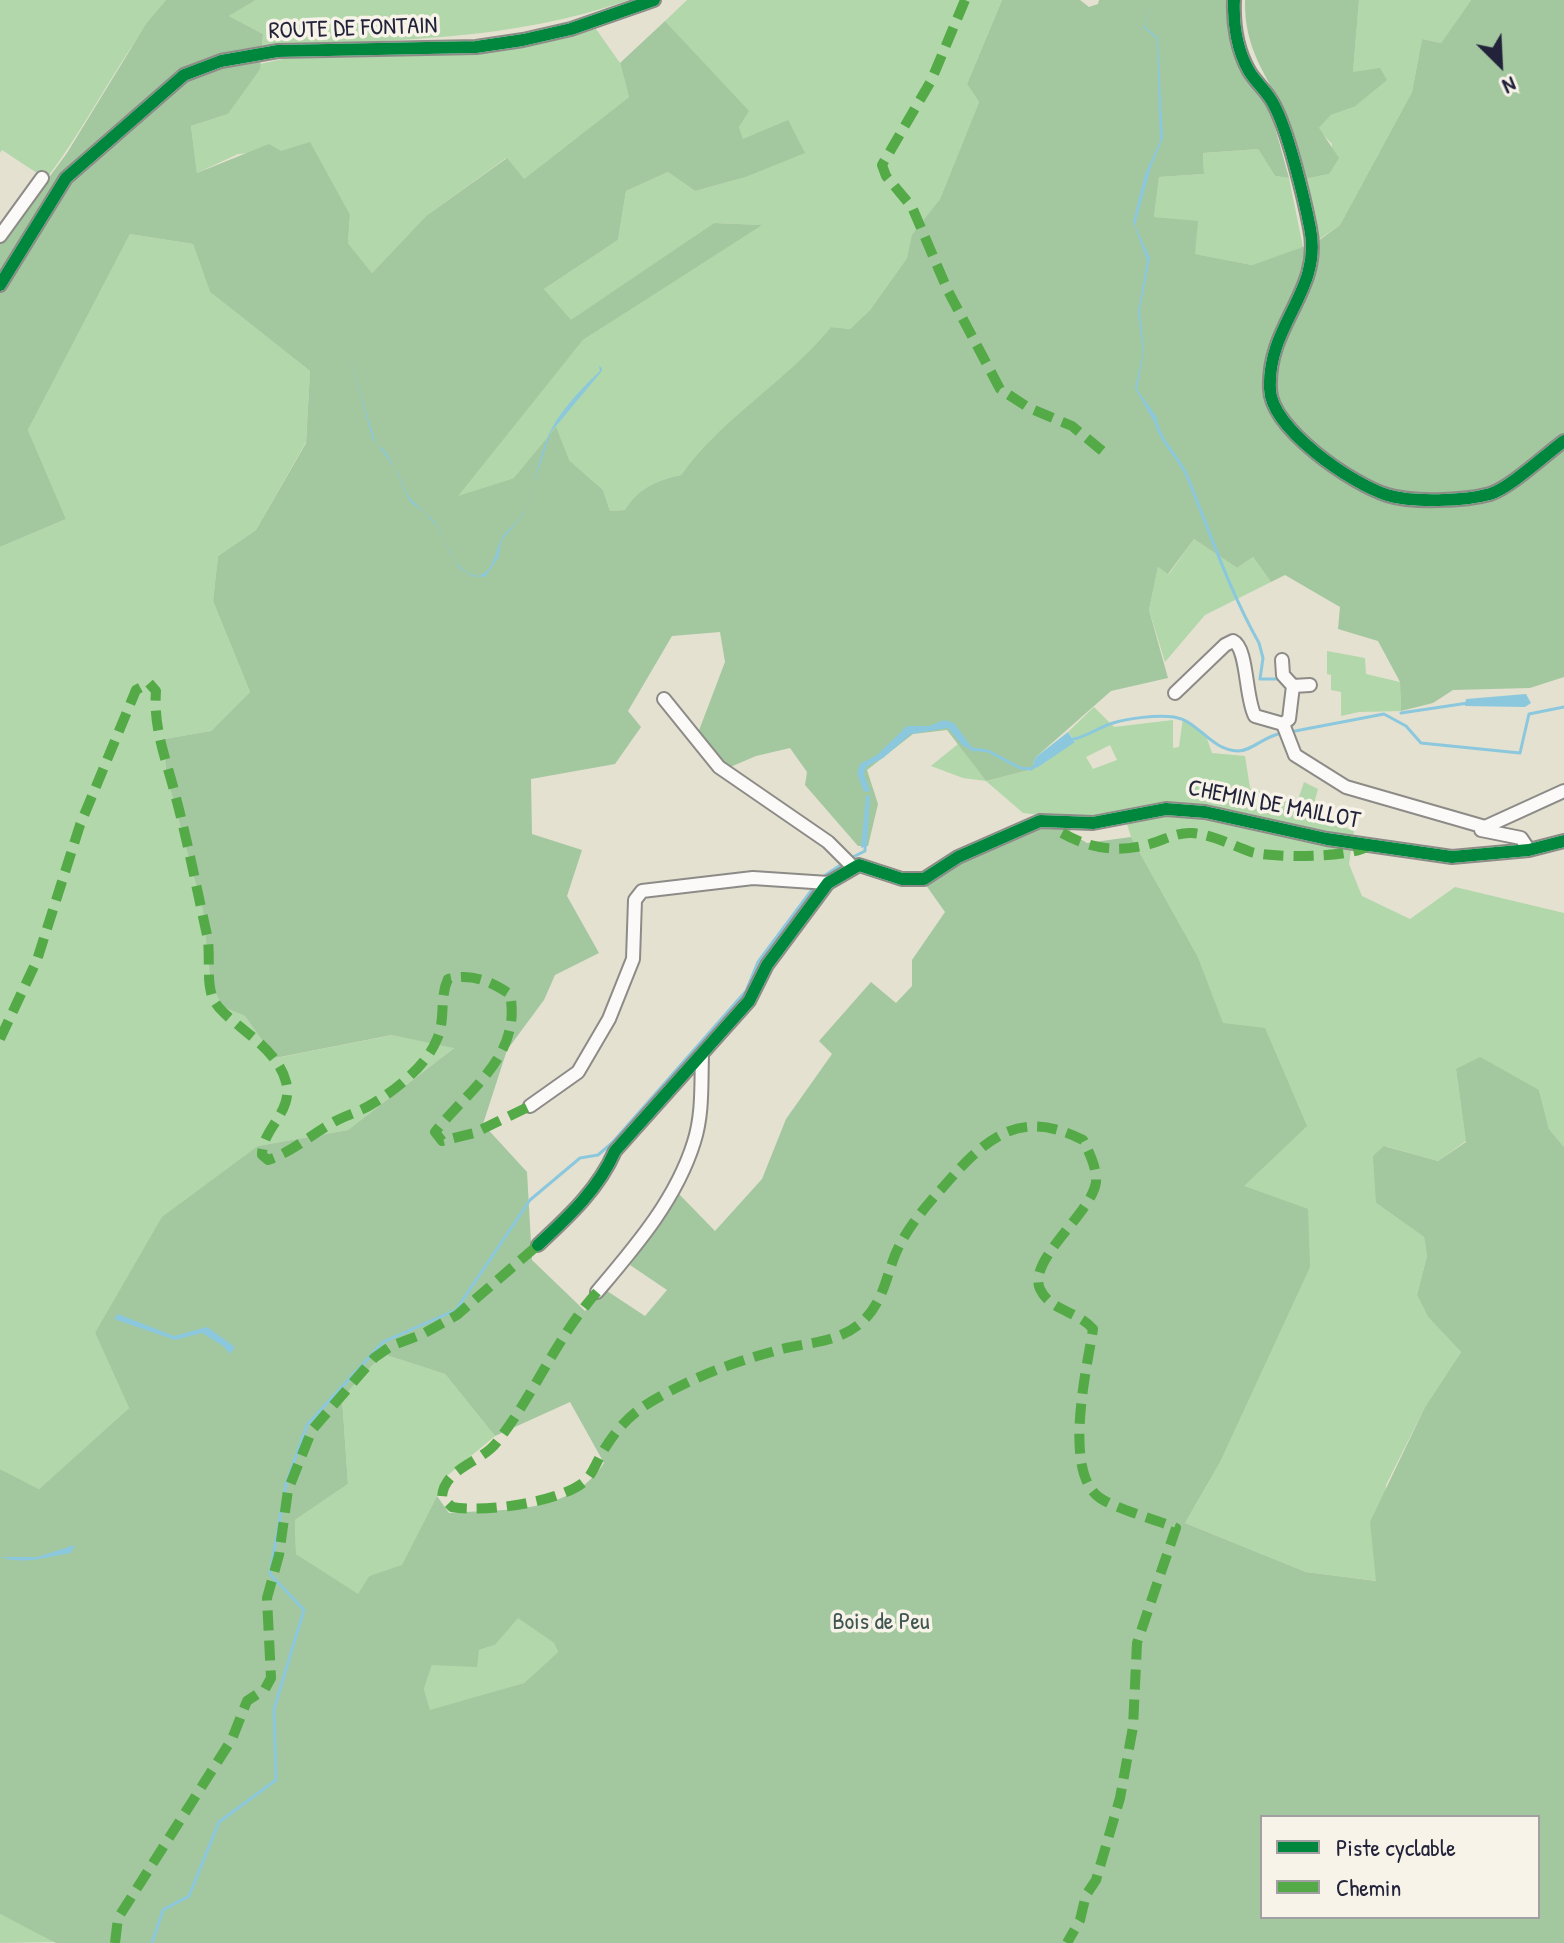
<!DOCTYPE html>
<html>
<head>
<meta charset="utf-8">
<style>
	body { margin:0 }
	#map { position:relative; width:1564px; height:1943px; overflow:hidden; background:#e4e1d1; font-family:"Patrick Hand",sans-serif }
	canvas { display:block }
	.legend { position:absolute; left:1260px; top:1815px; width:280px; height:104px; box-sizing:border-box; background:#f7f3e8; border:2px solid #a29fa3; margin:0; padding:10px 14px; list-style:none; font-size:24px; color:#22223b }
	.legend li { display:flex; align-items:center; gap:16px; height:40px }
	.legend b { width:40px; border:2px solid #a29fa3 }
	.north { position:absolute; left:1460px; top:24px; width:80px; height:80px; -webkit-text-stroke:6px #f7f3e8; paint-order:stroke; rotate:156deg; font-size:22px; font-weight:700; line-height:32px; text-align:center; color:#22223b }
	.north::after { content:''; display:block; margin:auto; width:28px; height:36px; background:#22223b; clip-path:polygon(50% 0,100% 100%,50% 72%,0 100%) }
</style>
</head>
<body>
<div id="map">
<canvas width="1564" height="1943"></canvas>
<ul class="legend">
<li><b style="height:10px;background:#00873e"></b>Piste cyclable</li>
<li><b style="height:10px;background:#53aa46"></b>Chemin</li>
</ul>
<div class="north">N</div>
</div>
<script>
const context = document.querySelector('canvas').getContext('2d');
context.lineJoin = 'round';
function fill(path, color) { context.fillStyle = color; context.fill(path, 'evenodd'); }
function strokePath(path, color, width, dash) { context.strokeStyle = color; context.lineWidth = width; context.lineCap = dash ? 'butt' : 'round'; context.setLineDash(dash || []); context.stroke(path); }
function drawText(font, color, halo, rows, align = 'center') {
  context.font = font + ' "Patrick Hand",sans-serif'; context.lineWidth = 7; context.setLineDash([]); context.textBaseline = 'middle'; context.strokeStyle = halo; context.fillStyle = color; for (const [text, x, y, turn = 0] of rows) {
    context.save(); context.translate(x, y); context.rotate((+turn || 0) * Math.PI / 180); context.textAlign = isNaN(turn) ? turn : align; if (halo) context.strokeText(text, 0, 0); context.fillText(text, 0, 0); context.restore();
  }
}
fill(new Path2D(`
	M0 0H166C120 55 90 122 46 179L2 150 0 153Z
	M256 0H629C510 42 386 40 262 46L263 34 229 16Z
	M687 0H1002L967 84 979 102 940 199 913 235 907 258 870 310 850 329 831 327C786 382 722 417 681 475 657 480 637 489 625 510L610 511 603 490 569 460 456 497 583 340 760 225 714 223 571 321 544 289 618 240 626 191 668 172 695 191 746 177 804 153 743 140 739 127 748 111 665 21Z
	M1359 0H1471L1441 43 1422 39 1412 92 1340 225 1318 240 1305 179 1329 174 1332 144 1318 129 1331 115 1354 107 1353 72Z
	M596 29 620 63 629 97 523 180 506 158 426 216 372 273 348 243 350 215 281 151 238 154 197 173 191 126 228 114 260 64 287 58 474 53 526 46Z
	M1258 149 1275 176 1289 178 1303 247 1252 265 1194 254 1197 222 1154 217 1159 177 1204 174 1203 153Z
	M130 234 193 244 210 292 310 371 306 442 256 530 218 556 213 601 250 692 211 731 164 739 166 773 203 911 223 1007 245 1016 276 1058 393 1035 455 1047 348 1130 258 1146 95 1333 129 1408 39 1489 0 1469V547L66 519 28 430Z
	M1194 539 1237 568 1253 557 1271 582 1205 615 1165 662 1149 610 1158 567 1169 574Z
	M1327 651 1365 658 1366 674 1400 682 1401 711 1359 712 1341 716V692L1331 690V675L1327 674Z
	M1094 707 1114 727 1173 720V748L1179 747 1183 718 1205 733 1212 753 1245 756 1250 788 1297 803 1304 782 1318 789 1311 815 1354 831 1349 864 1362 896 1410 919 1455 887 1564 913V1147L1549 1129 1539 1090 1456 1069 1466 1141 1438 1161 1385 1146 1376 1203 1424 1237 1427 1256 1417 1295 1428 1317 1461 1352 1425 1407 1386 1485 1377 1581 1306 1572 1185 1523 1219 1464 1244 1186 1223 1024 1198 957 1131 837 1124 814 1089 820 1023 813 986 781 963 778 931 766 958 744 986 781 1037 768 1075 741 1068 732ZM1110 745 1117 760 1093 769 1086 757Z
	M383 1354 445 1374 495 1436 442 1480 437 1496 402 1566 369 1576 358 1595 296 1554 295 1520 348 1484 342 1398Z
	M518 1617 554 1643 558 1652 524 1683 430 1711 424 1689 432 1665 495 1645Z
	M0 1914 57 1942 0 1943Z`), '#b1d7aa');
fill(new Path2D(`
	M166 0H256L229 16 263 34 260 69 228 114 191 126 197 173 269 144 281 151 310 142 350 215 348 243 372 273 426 216 507 158 524 179 629 97 620 63 665 21 749 111 739 127 743 139 788 120 805 153 746 177 695 191 668 172 626 191 618 240 544 289 571 320 714 223 762 225 583 340 458 496 514 478 556 427 569 460 603 490 610 511 625 510C637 489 657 480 681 475 722 417 786 382 831 327L850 329 870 310 907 258 912 235 940 199 979 102 967 84 1002 0H1080L1089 7 1098 4 1099 0H1227L1237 59 1270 109 1289 178 1275 176 1258 149 1203 153 1204 174 1159 177 1154 217 1198 221 1195 254 1252 265 1308 245 1302 279 1271 339 1265 372V394L1277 420 1387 501 1494 498 1564 446V677L1530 688 1453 690 1433 703 1401 711 1400 682 1378 641 1338 629 1340 607 1285 575 1271 582 1253 557 1237 568 1194 539 1168 574 1158 567 1149 610 1168 678 1111 691 1036 757 1033 763 1037 768 986 781 947 730 913 734 867 770 878 804 868 846H858L805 785 807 772 790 748 756 756 728 768 698 733 725 662 720 632 672 636 628 711 641 727 615 764 531 779 532 834 582 850 567 896 599 953 555 975 544 1000 507 1050 483 1124 527 1172 532 1260 585 1311 604 1289 645 1316 667 1290 630 1265 679 1194 715 1231 762 1179 786 1119 832 1054 819 1041 871 982 896 1003 912 986V960L945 912 923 881 1036 826 1071 827 1070 833 1087 843 1131 837 1198 957 1223 1023 1265 1028 1307 1126 1244 1186 1308 1209 1310 1267 1219 1464 1185 1523 1306 1572 1376 1581 1370 1522 1425 1407 1461 1352 1428 1317 1417 1295 1427 1256 1424 1237 1376 1203 1373 1156 1384 1146 1438 1161 1466 1142 1456 1069 1480 1057 1539 1090 1549 1129 1564 1147V1943H56L0 1914V1469L39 1489 129 1408 95 1333 162 1217 258 1146 348 1130 454 1048 392 1035 275 1058 245 1016 223 1007 211 983 203 911 166 773 164 739 211 731 250 692 213 601 218 556 256 530 306 443 310 371 210 292 193 244 130 234 28 430 66 519 0 547V244L67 153 146 24ZM383 1354 445 1374 495 1436 570 1402 604 1463C570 1515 506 1509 449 1513L437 1496 402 1565 369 1576 358 1594 296 1554 295 1520 348 1484 342 1398ZM518 1618 554 1643 558 1652 524 1683 430 1710 424 1689 432 1665 477 1667 479 1650 495 1645ZM1262 1817H1538V1917H1262Z
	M1245 0H1359L1353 72 1380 68 1387 80 1354 107 1331 115 1319 128 1339 158 1329 174 1305 179C1299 159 1296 136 1287 118 1267 74 1244 51 1245 0Z
	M1471 0H1564V433C1546 447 1509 481 1490 488 1468 497 1416 496 1392 491 1351 483 1275 423 1275 378 1274 329 1327 290 1318 241L1340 225 1412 92 1422 39 1441 43Z`), '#a3c79f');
fill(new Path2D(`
	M1153 0 1144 26 1158 38 1163 138 1150 170 1135 225 1150 258 1140 310 1144 352 1137 389 1158 419 1153 420 1135 388 1143 353 1138 312 1147 260 1133 222 1145 174 1160 141 1157 39 1143 27Z
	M348 351 375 441 397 471 408 496 436 525 459 568 474 577C494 574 494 554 501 540 506 529 519 523 524 511 535 486 538 459 549 434 560 411 582 388 600 371L599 365 602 369 601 372 551 432 523 515 502 540 498 558 485 577C453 575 450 548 436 524 429 513 411 507 406 494 400 479 394 464 384 450 380 446 373 442 372 437 366 414 356 379 348 351Z
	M1526 694 1531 703 1525 707 1465 706 1466 699Z
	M944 720 954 723 976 753 962 745 948 728 911 734 883 758 866 767 864 774 870 791 864 792 857 773 860 764 877 755 907 726H929Z
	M1068 732 1075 742 1037 768 1033 763 1036 757Z
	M870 795 867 846 861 848 866 796Z
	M118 1314 174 1336 207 1327 235 1347 230 1354 223 1346 202 1333 175 1340 114 1319Z
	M75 1545 71 1553C46 1557 25 1565 0 1557H37Z`), '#8bc8dd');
strokePath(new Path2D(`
	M1155 420C1162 445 1179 456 1188 478 1210 533 1230 592 1259 643L1263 658 1260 679H1280
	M1401 713 1468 703
	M1290 732 1384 714 1406 726 1421 743 1520 753 1529 714 1564 707
	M1073 739C1087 737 1099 727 1113 723 1130 718 1155 715 1174 717 1199 721 1210 750 1238 751 1252 751 1264 736 1282 733
	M972 749 988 751 1020 768 1031 769 1038 763
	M851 858 865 851V846
	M821 878 845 862
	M152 1943 163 1910 189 1896 219 1822 276 1780 274 1709 304 1610 270 1574 286 1484 307 1425 383 1342 456 1310 530 1200 580 1158 598 1155 612 1143 746 991 758 962 814 887`), '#8bc8dd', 3);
const minor = new Path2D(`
	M1234 0C1233 23 1237 50 1249 71 1256 83 1268 92 1274 105 1288 131 1304 197 1310 228 1323 291 1267 324 1270 389 1271 429 1352 484 1387 495 1412 503 1465 501 1490 494 1510 488 1546 454 1564 441
	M0 236 42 178
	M0 285 66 178 184 75 221 61 278 51 476 47 523 40 571 29 654 0
	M1282 660 1283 675 1293 686 1289 719 1283 724
	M1293 686 1310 685
	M1175 693 1225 645 1233 641C1248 648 1245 698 1255 716L1283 724 1295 755 1346 787 1485 827 1564 791
	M664 699 719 767 828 842 853 867
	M1481 830 1521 838 1529 850
	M530 1106 578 1072 609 1019 633 959 635 900 642 891 753 878 828 883
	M538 1245C568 1217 598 1190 615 1151L749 1001 767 965 828 883 859 865 902 879H924L958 857 1040 821 1093 823 1166 809 1205 812 1327 839 1452 857 1529 850 1564 841
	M597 1292C635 1247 676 1200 694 1142 703 1114 701 1084 702 1055`);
strokePath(minor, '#8d8b87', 16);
strokePath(minor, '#fbfaf8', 12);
strokePath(new Path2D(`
	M965 0 931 81 882 165 886 176 912 207 948 291 1000 389 1029 408 1072 426 1106 454
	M1062 833C1091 849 1117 853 1150 844 1164 840 1177 832 1192 833 1214 835 1231 845 1251 852 1270 858 1349 858 1366 847
	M0 1039 37 960 80 825 136 690 149 683 156 691C153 730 167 761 176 798 188 843 197 890 207 935 211 954 206 977 212 996 220 1021 276 1042 286 1082 294 1112 262 1128 262 1155L268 1160C292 1152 311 1135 332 1123 345 1115 360 1112 372 1104 396 1090 427 1065 437 1039 446 1019 439 998 448 979 472 973 490 981 510 994 522 1056 469 1089 435 1132L442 1141 474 1133 530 1106
	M597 1292C556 1338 534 1395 497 1442 481 1463 444 1468 442 1497L452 1507C483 1513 564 1502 586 1480 593 1473 597 1461 602 1453 618 1426 633 1411 661 1396 700 1374 743 1359 786 1348 813 1342 843 1341 864 1320 883 1301 886 1278 895 1255 906 1229 925 1207 944 1186 985 1139 1019 1107 1083 1140 1089 1152 1097 1168 1096 1182 1092 1213 1027 1260 1040 1289 1050 1311 1078 1311 1093 1329 1087 1368 1062 1472 1100 1498 1116 1509 1155 1519 1176 1528L1137 1643 1133 1727 1120 1798 1096 1880 1086 1895 1080 1920 1067 1943
	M115 1943 118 1918 232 1739 247 1701 265 1689 271 1678 267 1598 279 1555 288 1490 312 1430 374 1358 391 1346 423 1334 457 1315 538 1245`), '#53aa46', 10, [20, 10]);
strokePath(new Path2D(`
	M1234 0C1233 23 1237 50 1249 71 1256 83 1268 92 1274 105 1288 131 1304 197 1310 228 1323 291 1267 324 1270 389 1271 429 1352 484 1387 495 1412 503 1465 501 1490 494 1510 488 1546 454 1564 441
	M0 285 66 178 184 75 221 61 278 51 476 47 523 40 571 29 654 0
	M538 1245C568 1217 598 1190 615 1151L749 1001 767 965 828 883 859 865 902 879H924L958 857 1040 821 1093 823 1166 809 1205 812 1327 839 1452 857 1529 850 1564 841`), '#00873e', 12);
drawText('24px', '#22223b', '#f7f3e8', [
	["ROUTE DE FONTAIN",353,29,-2],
	["CHEMIN DE MAILLOT",1274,805,11]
]);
drawText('24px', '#405653', '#f7f3e8', [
	["Bois de Peu",881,1623]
]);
</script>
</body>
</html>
